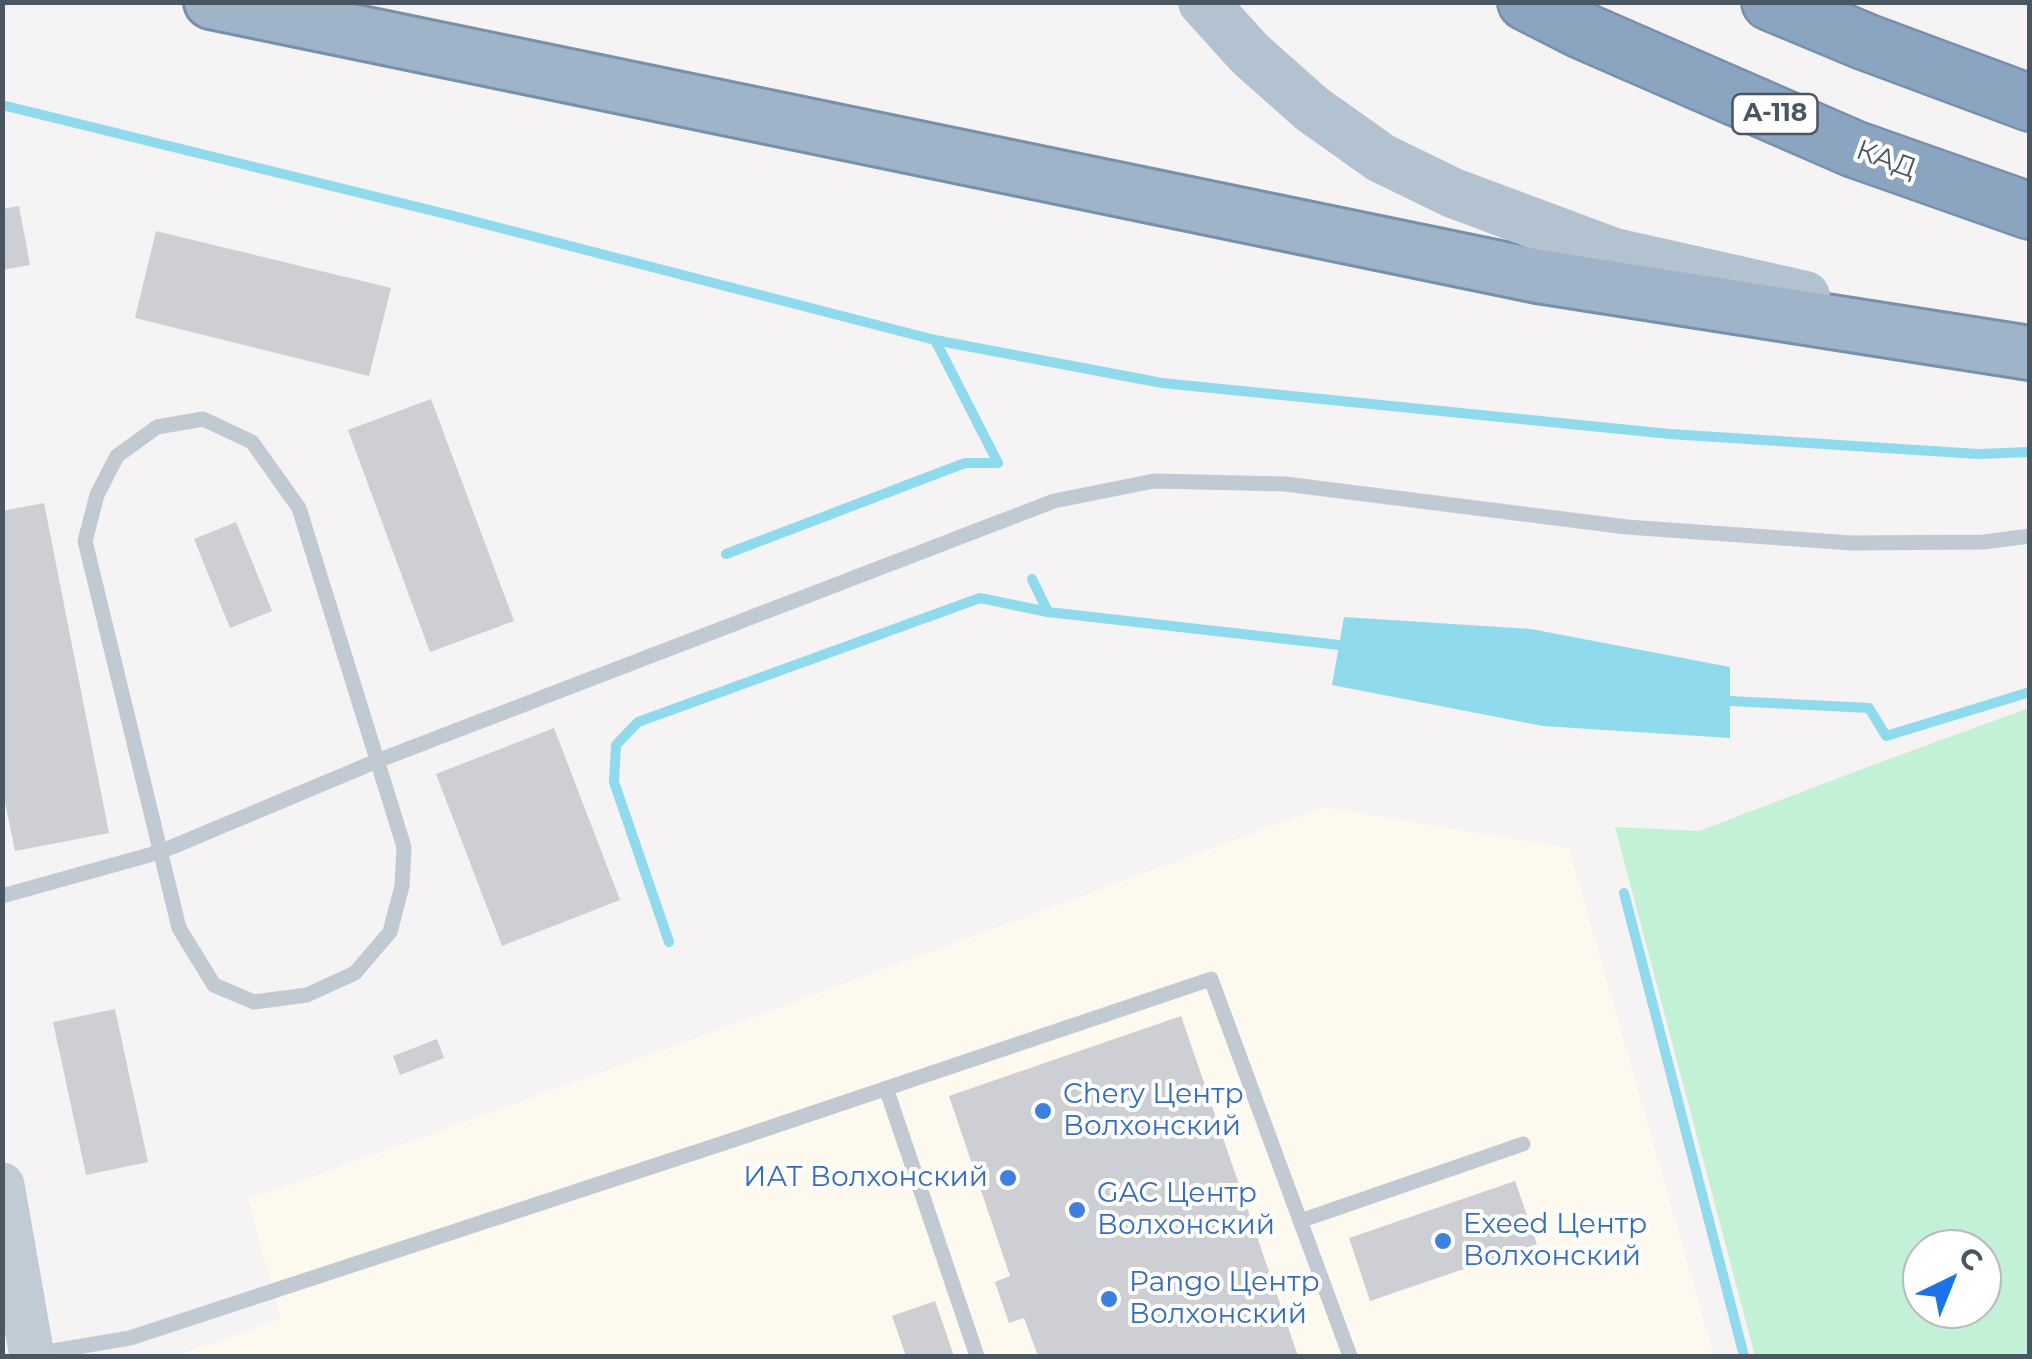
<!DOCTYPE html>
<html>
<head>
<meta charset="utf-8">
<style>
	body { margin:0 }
	#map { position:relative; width:2032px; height:1359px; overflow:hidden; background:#f5f3f3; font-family:Montserrat,sans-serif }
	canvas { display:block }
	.frame { position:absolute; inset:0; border:5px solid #4a5661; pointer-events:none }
	.north { position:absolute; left:1902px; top:1229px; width:100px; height:100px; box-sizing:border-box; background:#fff; border:2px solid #b7bbc0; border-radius:50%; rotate:43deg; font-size:28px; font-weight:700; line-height:40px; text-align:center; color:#4a5661 }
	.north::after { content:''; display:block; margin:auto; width:35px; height:45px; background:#1a73e8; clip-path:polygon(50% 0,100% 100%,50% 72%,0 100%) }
</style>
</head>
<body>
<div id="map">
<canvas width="2032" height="1359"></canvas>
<div class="frame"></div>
<div class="north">С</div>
</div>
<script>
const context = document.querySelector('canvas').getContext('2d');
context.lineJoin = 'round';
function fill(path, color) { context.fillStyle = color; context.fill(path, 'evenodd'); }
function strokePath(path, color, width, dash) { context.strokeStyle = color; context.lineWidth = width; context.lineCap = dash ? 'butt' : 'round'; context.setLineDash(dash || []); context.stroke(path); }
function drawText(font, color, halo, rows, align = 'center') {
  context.font = font + ' Montserrat,sans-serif'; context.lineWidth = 8; context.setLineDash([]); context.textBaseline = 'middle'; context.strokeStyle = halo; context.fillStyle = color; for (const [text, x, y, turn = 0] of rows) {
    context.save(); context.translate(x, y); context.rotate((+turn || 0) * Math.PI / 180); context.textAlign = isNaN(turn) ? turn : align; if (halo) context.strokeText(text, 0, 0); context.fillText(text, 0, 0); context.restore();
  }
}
fill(new Path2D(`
	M1324 807 1569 848 1714 1356H175L281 1319 248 1200 677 1045Z`), '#fdf9ef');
fill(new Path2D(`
	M2029 708V1356H1755L1615 827 1699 831 1878 763ZM1922 1249H1982V1309H1922Z`), '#c3f1d5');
fill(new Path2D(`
	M1344 617 1531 629 1730 667V738L1543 726 1332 685Z`), '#90daee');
strokePath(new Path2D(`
	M2 105 450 215 935 340 1162 383 1670 434 1978 454 2030 452
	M726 554 965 463H998L935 340
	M1032 579 1048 612 1339 645
	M1730 701 1869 708 1886 736 2030 692
	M1624 893 1744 1356
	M669 942 614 782 616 745 638 722 980 598 1048 612`), '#90daee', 10);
fill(new Path2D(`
	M19 206 30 265 2 270V209Z
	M156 231 391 288 369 376 135 318Z
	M431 399 514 621 430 652 348 430Z
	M44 503 109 833 15 851 2 788V511Z
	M236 522 272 611 230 628 194 539Z
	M554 728 620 900 502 946 436 774Z
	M115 1009 148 1162 86 1175 53 1022Z
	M1181 1016 1298 1356H1038L1024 1318 1009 1323 995 1282 1010 1276 949 1096Z
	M437 1039 444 1058 400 1075 393 1056Z
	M1515 1181 1537 1244 1370 1301 1349 1238Z
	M935 1301 954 1356H906L892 1316Z`), '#cdcfd5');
const trunk = new Path2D(`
	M211 2 1538 276 2030 353`);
const motorway = new Path2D(`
	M1526 2 1581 30 1854 149 2030 211
	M1770 2 1866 42 2030 103`);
strokePath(trunk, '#7690ad', 58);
strokePath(motorway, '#7690ad', 60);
strokePath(new Path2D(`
	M203 419 252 442 299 508 404 847 402 886 390 932 355 973 307 995 254 1002 214 985 179 928 85 541 97 495 117 456 157 427Z
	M2 896 160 852 377 761 1054 501 1154 481 1285 484 1627 527 1852 543 1984 542 2030 536
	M886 1088 977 1356
	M1300 1221 1523 1144
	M35 1354 130 1338 733 1140 1211 979 1350 1356`), '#c1cad2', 15);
strokePath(new Path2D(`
	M2 1185 32 1356`), '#c1cbd6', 45);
strokePath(new Path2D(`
	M1203 2 1250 54 1312 109 1381 158 1453 193 1614 253 1805 296`), '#b3c2d1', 50);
strokePath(trunk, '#9fb4c9', 52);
strokePath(motorway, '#8ba5c1', 55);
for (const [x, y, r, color] of [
	[1043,1111,10,"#3f7fe0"],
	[1008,1178,10,"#3f7fe0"],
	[1077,1210,10,"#3f7fe0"],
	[1443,1241,10,"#3f7fe0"],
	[1109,1299,10,"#3f7fe0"]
]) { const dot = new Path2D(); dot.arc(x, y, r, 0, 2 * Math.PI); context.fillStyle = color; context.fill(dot); strokePath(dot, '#fff', 4); }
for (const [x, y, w] of [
	[1775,114,85]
]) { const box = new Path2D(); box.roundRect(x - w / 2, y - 20, w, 40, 8); context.fillStyle = '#fff'; context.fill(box); strokePath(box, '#4a5661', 2.5); }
drawText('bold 25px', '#4a5661', null, [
	["А-118",1775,114]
]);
drawText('28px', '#4a5661', '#fff', [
	["КАД",1886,160,20]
]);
drawText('28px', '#366cbe', '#fff', [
	["Chery Центр",1063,1095],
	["Волхонский",1063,1127],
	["ИАТ Волхонский",988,1178,"right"],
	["GAC Центр",1097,1194],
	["Волхонский",1097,1226],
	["Exeed Центр",1463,1225],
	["Волхонский",1463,1257],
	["Pango Центр",1129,1283],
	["Волхонский",1129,1315]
], 'left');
</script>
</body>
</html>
